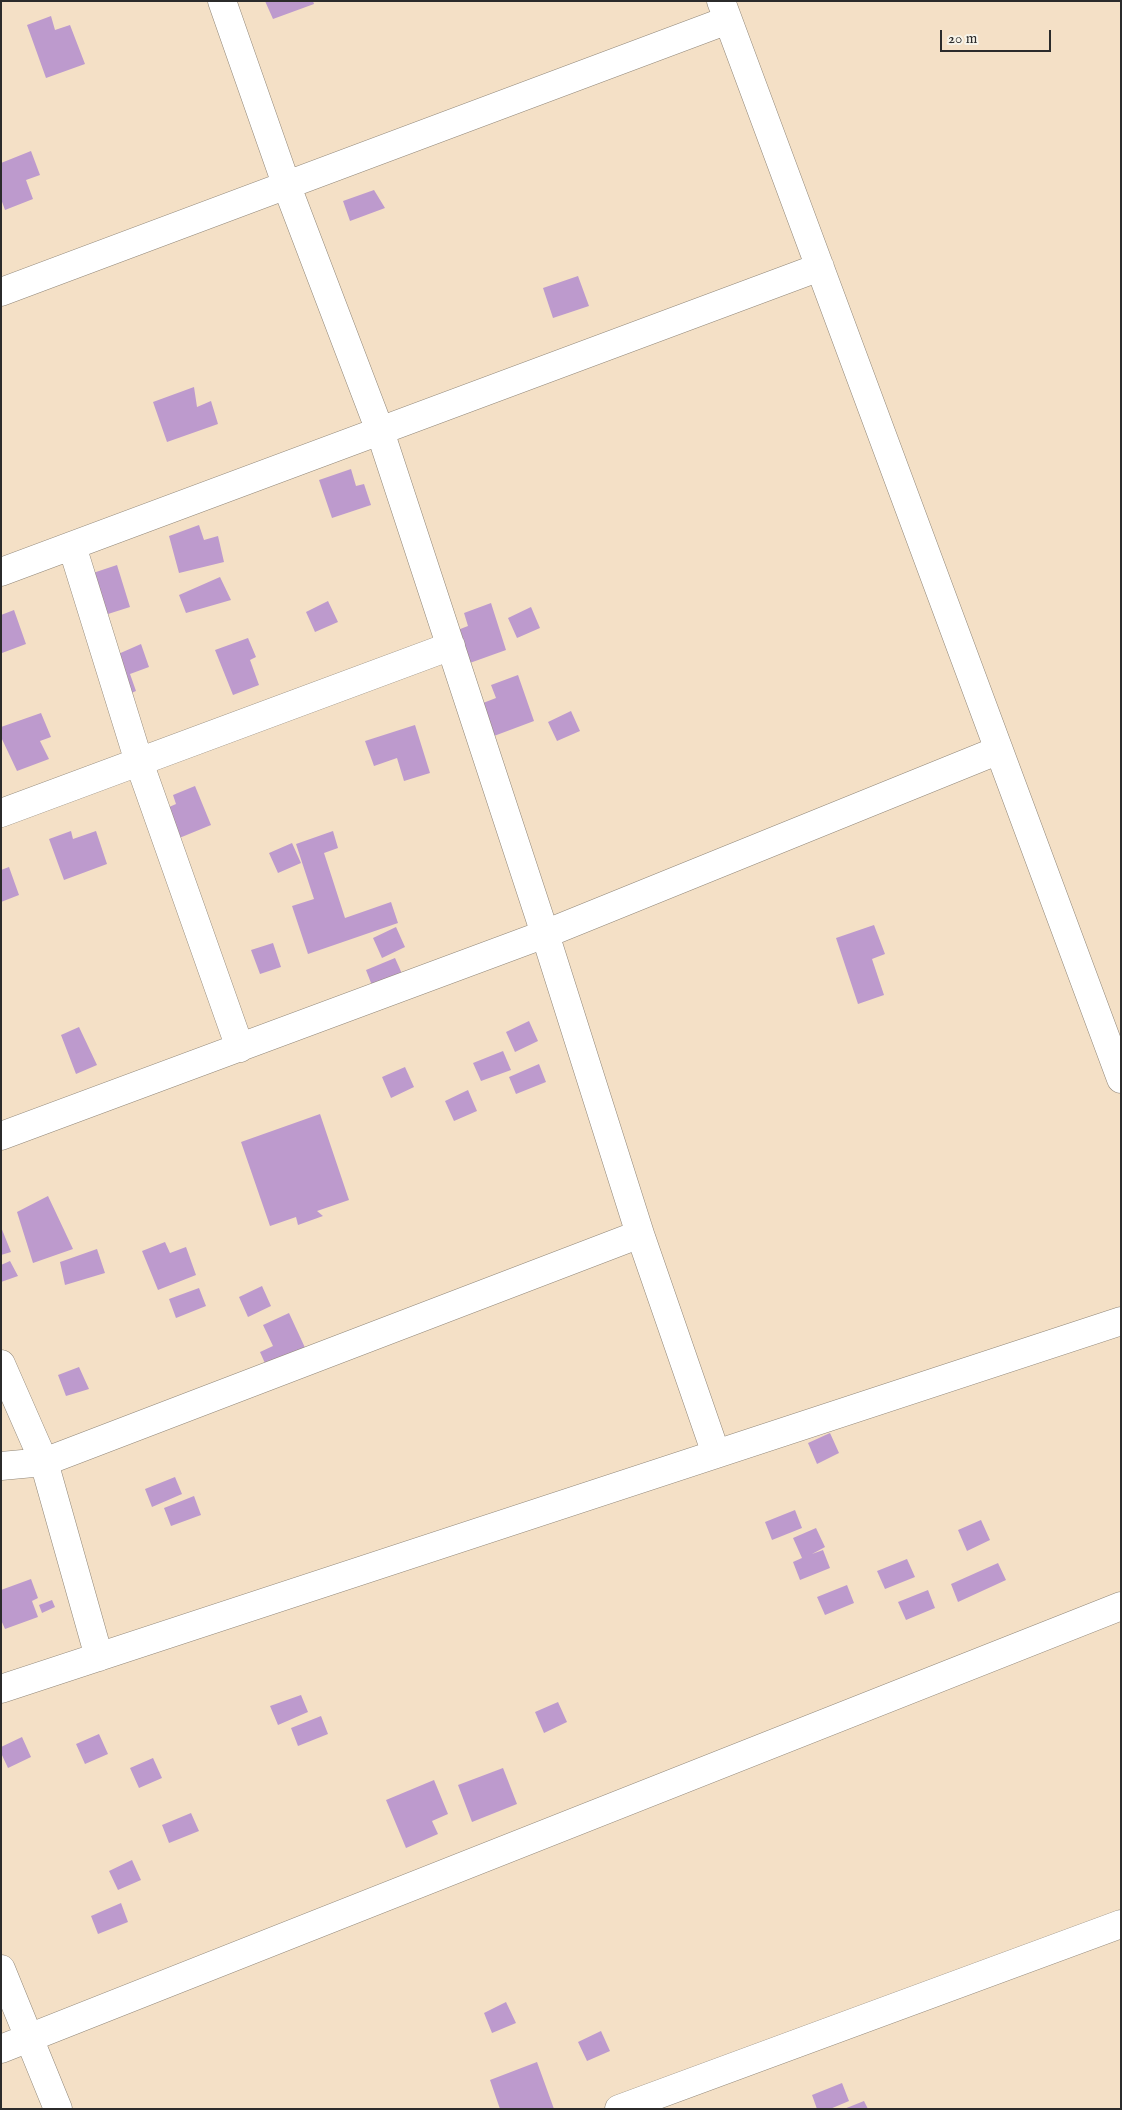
<!DOCTYPE html>
<html>
<head>
<meta charset="utf-8">
<style>
	body { margin:0 }
	#map { position:relative; width:1122px; height:2110px; overflow:hidden; background:#f4e0c6; font-family:"IM FELL English",serif }
	canvas { display:block }
	.frame { position:absolute; inset:0; border:2px solid #2b2b2b; pointer-events:none }
	.scale { position:absolute; left:940px; top:30px; width:111px; height:22px; box-sizing:border-box; border:2px solid #2b2b2b; border-top:0; padding-left:6px; font-size:15px; line-height:18px; white-space:nowrap; color:#2b2b2b; -webkit-text-stroke:4px #f7f3e8; paint-order:stroke }
</style>
</head>
<body>
<div id="map">
<canvas width="1122" height="2110"></canvas>
<div class="frame"></div>
<div class="scale">20 m</div>
</div>
<script>
const context = document.querySelector('canvas').getContext('2d');
context.lineJoin = 'round';
function fill(path, color) { context.fillStyle = color; context.fill(path, 'evenodd'); }
function strokePath(path, color, width, dash) { context.strokeStyle = color; context.lineWidth = width; context.lineCap = dash ? 'butt' : 'round'; context.setLineDash(dash || []); context.stroke(path); }
fill(new Path2D(`
	M265 1H313L314 4 273 19Z
	M51 16 55 30 70 25 85 64 46 78 27 25Z
	M31 151 40 175 26 180 33 199 5 210 1 199V163Z
	M374 190 385 208 350 221 343 201Z
	M578 276 589 306 553 318 543 288Z
	M194 387 197 407 211 401 218 424 167 442 153 402Z
	M351 469 356 486 364 484 371 505 332 518 319 480Z
	M199 525 204 540 218 536 224 562 179 573 169 536Z
	M117 565 130 607 86 621 90 574Z
	M220 577 231 600 186 613 179 595Z
	M328 601 338 622 315 632 306 612Z
	M491 603 506 650 467 664 455 631 468 626 464 613Z
	M531 607 540 628 517 638 508 618Z
	M14 610 26 644 2 653 1 615Z
	M248 638 256 657 250 660 259 685 233 695 215 650Z
	M141 644 149 667 130 674 136 691 112 701 116 655Z
	M518 675 534 721 494 736 483 703 496 698 491 685Z
	M571 711 580 731 557 741 548 722Z
	M41 713 51 737 40 741 49 759 17 771 1 737V727Z
	M415 725 430 773 404 781 397 758 374 766 365 741Z
	M195 786 211 825 172 841 160 811 176 804 173 795Z
	M71 831 73 839 96 831 107 864 64 880 49 839Z
	M333 831 338 848 324 853 345 918 391 902 398 923 308 954 292 906 314 899 296 844Z
	M292 843 301 863 278 873 269 853Z
	M9 867 19 895 1 902V870Z
	M874 925 885 954 872 959 884 995 858 1004 836 938Z
	M396 927 405 947 382 958 373 938Z
	M273 943 281 967 260 974 251 950Z
	M395 958 403 976 373 988 366 970Z
	M529 1021 538 1041 515 1052 506 1032Z
	M79 1027 97 1065 76 1074 61 1035Z
	M503 1051 511 1070 481 1081 473 1063Z
	M539 1064 546 1082 516 1094 509 1077Z
	M405 1067 414 1087 391 1098 382 1077Z
	M468 1090 477 1111 454 1121 445 1101Z
	M320 1114 349 1200 317 1211 323 1216 298 1225 296 1217 270 1226 241 1142Z
	M48 1196 73 1249 33 1263 17 1212Z
	M1 1227 11 1252 1 1255Z
	M165 1242 170 1253 186 1247 196 1275 158 1290 142 1251Z
	M97 1249 105 1273 65 1285 60 1262Z
	M10 1261 18 1276 1 1282V1265Z
	M262 1286 271 1306 248 1317 239 1297Z
	M199 1288 206 1306 176 1318 169 1299Z
	M289 1313 307 1352 268 1370 260 1352 273 1346 263 1325Z
	M79 1367 89 1389 66 1396 58 1375Z
	M830 1433 839 1453 817 1464 808 1443Z
	M175 1477 182 1494 152 1507 145 1489Z
	M194 1496 201 1515 171 1526 164 1508Z
	M795 1510 802 1528 772 1540 765 1522Z
	M981 1520 990 1540 967 1551 958 1530Z
	M816 1528 825 1547 812 1554 823 1550 830 1568 800 1580 793 1562 802 1558 793 1538Z
	M907 1559 915 1577 885 1589 877 1571Z
	M998 1563 1006 1580 958 1602 951 1584Z
	M31 1579 38 1598 32 1601 38 1617 5 1629 1 1620V1590Z
	M847 1585 854 1603 825 1615 817 1597Z
	M928 1590 935 1608 906 1620 898 1602Z
	M52 1600 55 1607 42 1613 39 1605Z
	M301 1695 308 1712 278 1725 270 1706Z
	M558 1702 567 1722 544 1733 535 1712Z
	M321 1716 328 1734 298 1746 291 1728Z
	M99 1734 108 1754 85 1764 76 1744Z
	M22 1737 31 1757 8 1768 1 1753V1747Z
	M153 1758 162 1778 139 1788 130 1768Z
	M503 1768 517 1804 472 1822 458 1785Z
	M434 1780 448 1814 432 1821 438 1834 406 1848 386 1800Z
	M191 1813 199 1831 169 1843 162 1825Z
	M132 1860 141 1880 118 1890 109 1871Z
	M121 1903 128 1922 98 1934 91 1916Z
	M506 2002 516 2023 492 2033 484 2013Z
	M601 2031 610 2051 587 2061 578 2042Z
	M537 2062 554 2109H500L490 2080Z
	M842 2083 849 2101 830 2109H817L812 2095Z
	M864 2101 868 2109H844Z`), '#bd9acd');
const minor = new Path2D(`
	M222 1 286 184 380 431 545 934 640 1234 716 1454
	M721 1 1121 1079
	M1 292 728 20
	M72 546 139 762 240 1048
	M1 572 820 267
	M1 813 451 646
	M1 1136 545 934 999 750
	M1 1364 44 1462 99 1657
	M1 1466 44 1462 640 1234
	M1 1689 1121 1321
	M1 1969 58 2109
	M1 2049 1121 1606
	M619 2109 1121 1924`);
strokePath(minor, '#908678', 29);
strokePath(minor, '#fff', 28);
</script>
</body>
</html>
